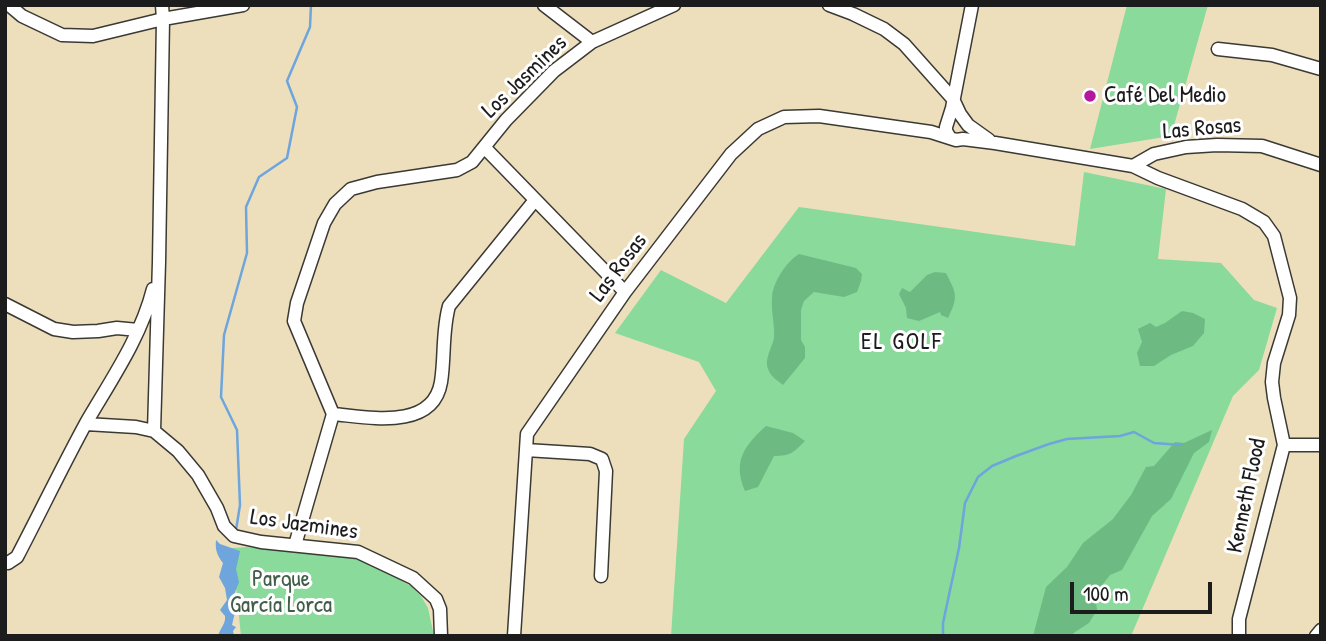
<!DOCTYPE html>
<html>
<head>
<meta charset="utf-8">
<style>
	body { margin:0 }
	#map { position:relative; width:1326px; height:641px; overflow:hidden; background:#eddfbc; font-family:"Patrick Hand",sans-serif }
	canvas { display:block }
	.frame { position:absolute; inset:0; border:7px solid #1c1c1c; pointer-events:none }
	.scale { position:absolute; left:1070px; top:582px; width:142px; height:32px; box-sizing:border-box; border:4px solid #1c1c1c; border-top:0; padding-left:9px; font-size:21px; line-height:24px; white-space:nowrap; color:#1c1c1c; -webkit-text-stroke:5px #fff; paint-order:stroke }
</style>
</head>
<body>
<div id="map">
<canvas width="1326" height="641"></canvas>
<div class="frame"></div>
<div class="scale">100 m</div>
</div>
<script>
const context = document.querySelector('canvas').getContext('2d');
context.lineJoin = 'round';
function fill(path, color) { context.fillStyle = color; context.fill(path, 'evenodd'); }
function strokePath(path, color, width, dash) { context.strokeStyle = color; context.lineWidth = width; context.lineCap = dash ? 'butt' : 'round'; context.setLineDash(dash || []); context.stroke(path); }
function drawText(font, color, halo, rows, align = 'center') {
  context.font = font + ' "Patrick Hand",sans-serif'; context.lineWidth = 6; context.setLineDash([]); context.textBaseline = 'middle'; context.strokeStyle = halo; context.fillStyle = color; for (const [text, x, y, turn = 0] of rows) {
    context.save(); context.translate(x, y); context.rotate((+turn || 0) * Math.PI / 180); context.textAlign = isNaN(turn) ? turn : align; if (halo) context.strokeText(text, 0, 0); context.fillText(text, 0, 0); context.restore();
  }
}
fill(new Path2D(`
	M1127 5H1208L1171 136 1090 149Z
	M1084 172 1166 189 1158 259 1221 263 1254 300 1277 308 1259 370 1233 396 1131 636H671L684 439 716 391 699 362 615 333 661 270 726 303 799 207 1075 246Z
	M247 547 359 557 411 586 421 596 428 608 434 636H241L232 548Z`), '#89da9b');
fill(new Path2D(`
	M799 254 856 268 862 274 861 281 857 292 844 297 814 292 804 301 801 310V340L805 347V358L783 385C777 380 771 377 768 369 764 359 772 348 774 338 775 325 771 312 772 299 772 283 786 262 799 254Z
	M935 272 946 273C956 293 959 296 948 318L941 315 940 312 919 321 907 318 906 308 899 294 902 288 910 292 927 275Z
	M1182 311 1193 313 1205 319 1204 333 1193 346 1171 355 1154 366H1140L1137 353 1142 342 1138 329 1150 323 1156 327 1165 323Z
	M766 426 793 433 805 441C794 452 791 456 774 456L758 487 745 491C732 461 745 445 766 426Z
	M1212 430 1209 442 1194 453 1171 499 1152 516 1122 570 1110 575 1095 594 1097 610 1089 623 1075 632 1071 636H1033L1046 587 1067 567 1083 543 1113 519 1131 495 1146 467 1154 466 1175 442 1184 443Z`), '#6eba83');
fill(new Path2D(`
	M216 540 220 544 240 551 236 569 239 582 234 595 236 608 232 625 236 627 233 631 234 636H218C220 628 226 624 225 616L220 610 227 600 225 588 219 577 223 563C217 555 215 550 216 540Z`), '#6da5dc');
strokePath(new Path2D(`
	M236 530 240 505 237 430 221 397 224 335 247 253 246 207 259 177 287 158 297 107 287 81 310 27 311 5
	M943 636V623L959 548 965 503 978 477 992 466 1016 456 1049 444 1067 439 1120 436 1134 432 1154 443 1181 445`), '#6da5dc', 2.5);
const minor = new Path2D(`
	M9 5 22 16 62 35 93 36 163 19 243 5
	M544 5 592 42
	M829 5 853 14 884 29 904 44 953 99 960 114 968 125 989 140
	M1218 49 1272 55 1321 69
	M950 138 946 131V127L952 108 972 5
	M485 148 625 292
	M1133 166 1154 154 1186 147 1217 145 1262 146 1321 165
	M5 304 54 329 73 332 98 331 117 328 138 330
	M333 414C368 417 433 431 441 382 445 357 442 331 449 306L535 200
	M86 424 136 427 154 431 178 451 198 475 217 508 224 526 234 536 261 542 358 552 413 578 436 599 440 609 441 636
	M154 431 159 262 163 19 162 5
	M1284 445H1321
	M526 450 590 454 602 459 606 471 601 576
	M295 545 333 414 294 321 297 303 324 223 335 204 351 189 377 182 457 170 472 162 506 120 554 71 592 42 674 5
	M5 562 8 563 17 557C40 513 62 467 86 423 111 380 141 337 153 289
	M514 636 527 434 625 292 731 154 758 129 784 117 819 116 931 132 956 140 963 139 995 143 1133 166 1158 178 1242 209 1264 222 1274 236 1290 298 1289 315 1274 363 1272 382 1274 398 1284 445 1239 619V636
	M1316 636 1321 630`);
strokePath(minor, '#3b3934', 15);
strokePath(minor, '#fff', 12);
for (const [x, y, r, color] of [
	[1090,96,7,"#b5179e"]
]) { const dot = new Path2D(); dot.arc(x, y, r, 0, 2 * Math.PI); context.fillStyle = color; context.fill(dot); strokePath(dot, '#fff', 2.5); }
drawText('23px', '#1c1c1c', '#fff', [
	["Los Jasmines",525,77,-44],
	["Las Rosas",1202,129,-5],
	["Las Rosas",619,268,-53],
	["Kenneth Flood",1247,496,-78],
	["Los Jazmines",304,525,8]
]);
drawText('23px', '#1c1c1c', '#fff', [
	["Café Del Medio",1104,96]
], 'left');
drawText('23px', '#425e48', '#fff', [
	["Parque",281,580],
	["García Lorca",281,606]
]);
context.letterSpacing = '2px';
drawText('24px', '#1c1c1c', '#fff', [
	["EL GOLF",902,343]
]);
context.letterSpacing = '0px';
</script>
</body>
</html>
